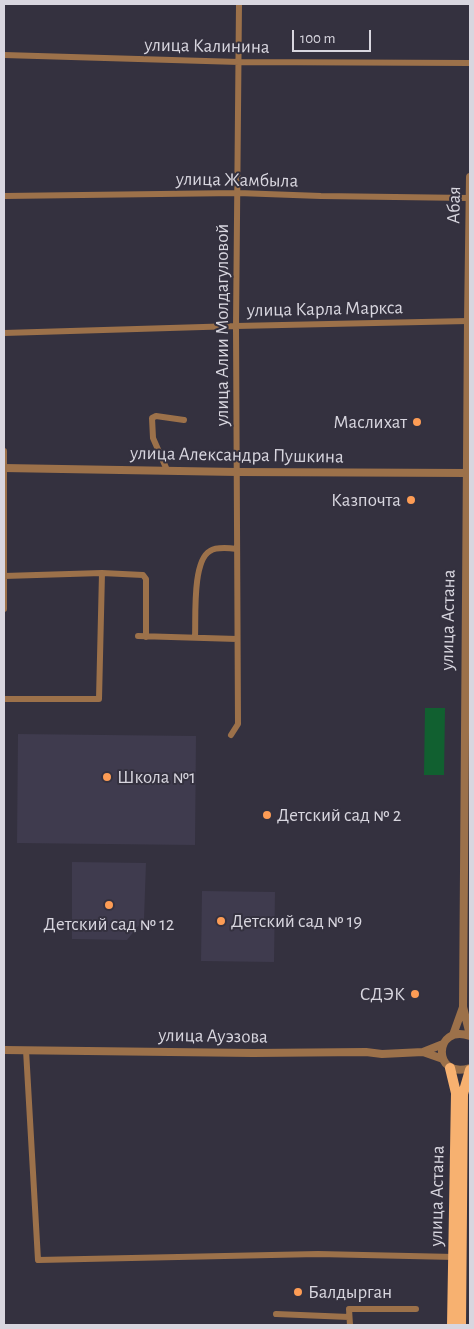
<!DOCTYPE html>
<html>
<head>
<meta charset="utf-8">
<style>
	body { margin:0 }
	#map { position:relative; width:474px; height:1329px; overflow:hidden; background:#34313f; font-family:"Alegreya Sans",sans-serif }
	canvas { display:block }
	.frame { position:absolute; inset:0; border:5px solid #d8d6df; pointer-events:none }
	.scale { position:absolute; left:292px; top:30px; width:79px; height:22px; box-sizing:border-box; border:2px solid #d8d6df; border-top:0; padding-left:6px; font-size:15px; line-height:18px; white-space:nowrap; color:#d8d6df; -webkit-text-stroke:4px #34313f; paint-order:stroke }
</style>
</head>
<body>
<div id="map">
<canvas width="474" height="1329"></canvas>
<div class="frame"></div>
<div class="scale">100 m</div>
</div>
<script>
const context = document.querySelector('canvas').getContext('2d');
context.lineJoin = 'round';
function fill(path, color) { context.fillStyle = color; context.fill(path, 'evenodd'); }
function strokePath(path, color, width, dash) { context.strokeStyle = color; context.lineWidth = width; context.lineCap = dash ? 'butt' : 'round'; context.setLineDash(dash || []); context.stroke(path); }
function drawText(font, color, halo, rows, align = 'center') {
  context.font = font + ' "Alegreya Sans",sans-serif'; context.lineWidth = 4; context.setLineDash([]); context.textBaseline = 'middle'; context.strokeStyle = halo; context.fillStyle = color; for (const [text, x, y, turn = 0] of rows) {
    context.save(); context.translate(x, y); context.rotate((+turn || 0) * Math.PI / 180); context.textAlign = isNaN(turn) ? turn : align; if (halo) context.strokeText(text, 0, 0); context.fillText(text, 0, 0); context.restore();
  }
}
fill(new Path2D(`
	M18 734 196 736 195 845 17 843Z
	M72 862 146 863 144 919 127 940 72 939Z
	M202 891 275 892 274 962 201 961Z`), '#3f3b4e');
fill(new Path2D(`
	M425 708H445L444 775H424Z`), '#116030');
strokePath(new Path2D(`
	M4 55 239 62 470 63
	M4 196 238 193 321 196 469 198
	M4 333 236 326 468 321
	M4 451V609
	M167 470 153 438 152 418 156 416 184 420
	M4 576 102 573 143 575 146 579V637
	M138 636 237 639
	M195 637C196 618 192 561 210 551 216 547 229 548 237 549
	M4 699H99L102 573
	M231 735 238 724 236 326 239 4
	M26 1050 38 1260 318 1254 455 1257
	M276 1314 349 1317
	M350 1325 349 1309H416`), '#9c714a', 6);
strokePath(new Path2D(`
	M470 177 468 321 463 1007 470 1035
	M4 468 237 472 467 473
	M453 1035 463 1007
	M470 1036C433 1023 432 1080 470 1068
	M4 1050 253 1053 366 1052 382 1054 423 1052 443 1044
	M423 1052 443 1059`), '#9c714a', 8);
strokePath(new Path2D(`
	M450 1068 456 1093 452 1325
	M461 1325 463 1094 470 1070`), '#f7b170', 10);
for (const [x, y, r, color] of [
	[417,422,5,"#fd9c55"],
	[411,500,5,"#fd9c55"],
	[107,777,5,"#fd9c55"],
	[267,815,5,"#fd9c55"],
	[109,905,5,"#fd9c55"],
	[221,921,5,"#fd9c55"],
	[415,994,5,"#fd9c55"],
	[298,1292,5,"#fd9c55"]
]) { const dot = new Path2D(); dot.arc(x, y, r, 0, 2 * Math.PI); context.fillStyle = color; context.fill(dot); strokePath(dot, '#34313f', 2); }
drawText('19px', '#d8d6df', '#34313f', [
	["улица Калинина",207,46,1],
	["улица Жамбыла",237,180,1],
	["Абая",454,205,-89],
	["улица Карла Маркса",325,309,-1],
	["улица Алии Молдагуловой",222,325,-90],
	["улица Александра Пушкина",237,455,1],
	["улица Астана",448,620,-89],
	["улица Ауэзова",213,1036,1],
	["улица Астана",437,1196,-89]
]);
drawText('19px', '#d8d6df', '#34313f', [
	["Маслихат",407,422,"right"],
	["Казпочта",401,500,"right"],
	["Школа №1",117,777],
	["Детский сад № 2",277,815],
	["Детский сад № 19",231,921],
	["Детский сад № 12",109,924,"center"],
	["СДЭК",405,994,"right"],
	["Балдырган",308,1292]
], 'left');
</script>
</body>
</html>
